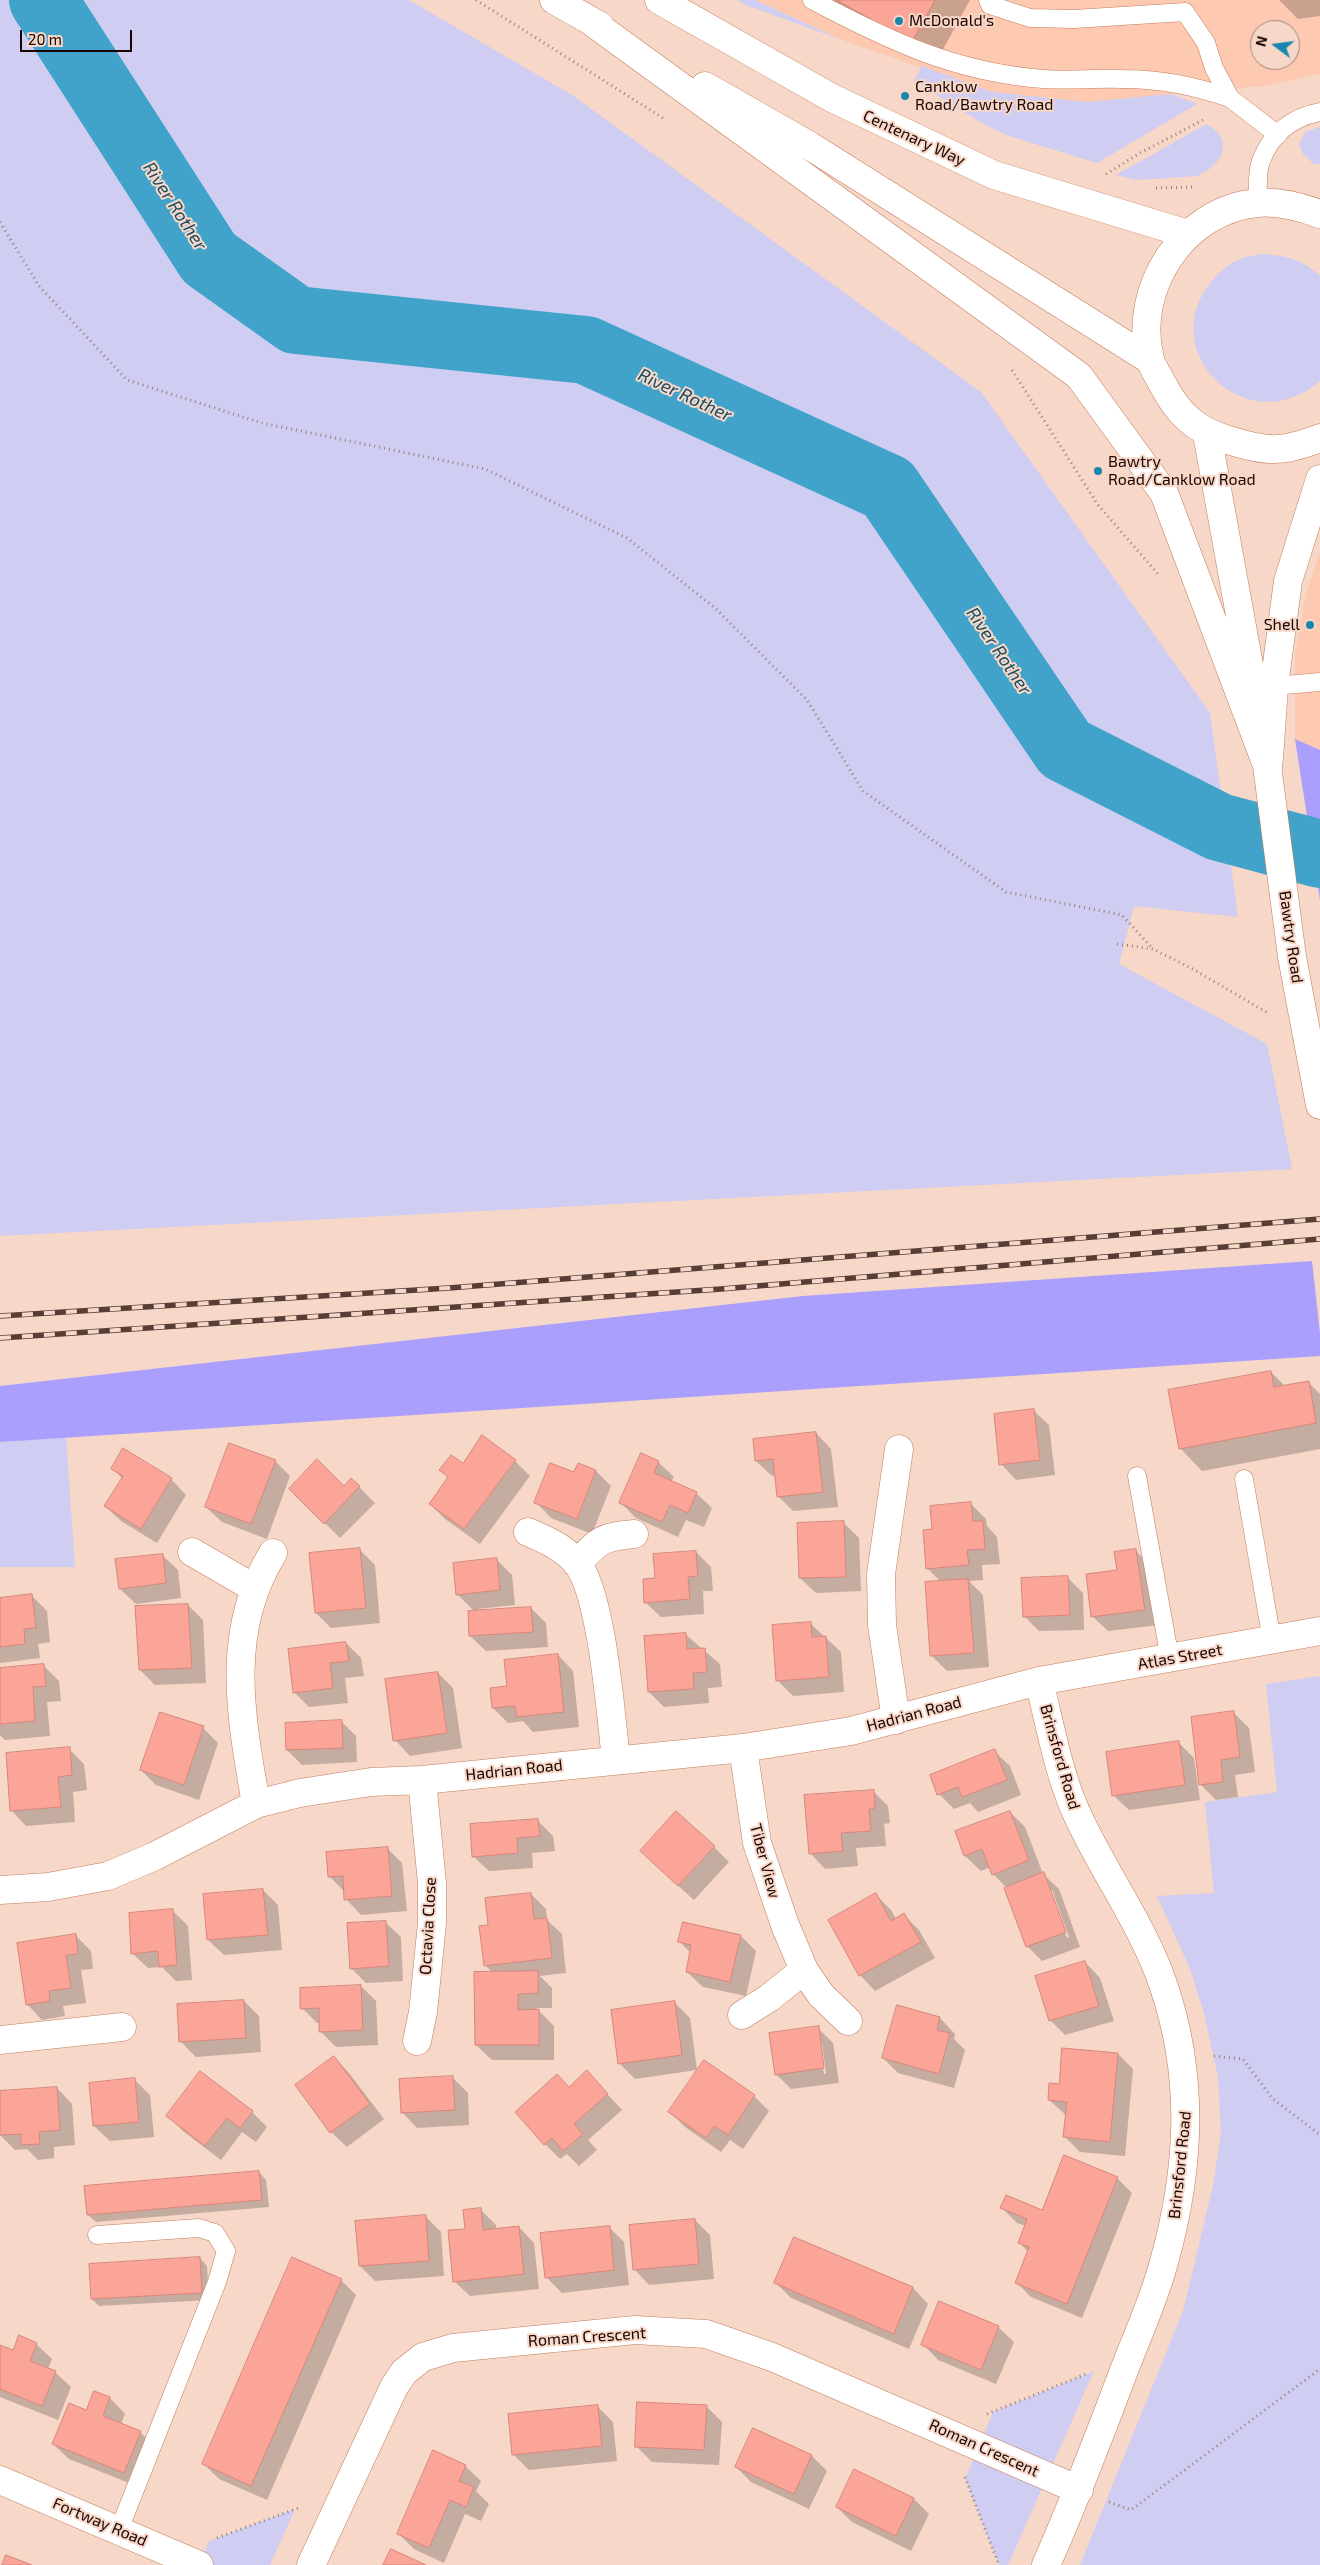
<!DOCTYPE html>
<html>
<head>
<meta charset="utf-8">
<style>
	body { margin:0 }
	#map { position:relative; width:1320px; height:2565px; overflow:hidden; background:#f6d7c8; font-family:"Exo 2",sans-serif }
	canvas { display:block }
	.north { position:absolute; left:1250px; top:20px; width:50px; height:50px; box-sizing:border-box; background:#f6d7c8; border:1px solid #9e8378; border-radius:50%; rotate:285deg; font-size:14px; font-weight:700; line-height:20px; text-align:center; color:#1b0400 }
	.north::after { content:''; display:block; margin:auto; width:18px; height:22px; background:#1787ad; clip-path:polygon(50% 0,100% 100%,50% 72%,0 100%) }
	.scale { position:absolute; left:20px; top:30px; width:112px; height:22px; box-sizing:border-box; border:2px solid #1b0400; border-top:0; padding-left:6px; font-size:15px; line-height:18px; white-space:nowrap; color:#1b0400; -webkit-text-stroke:4px #f6d7c8; paint-order:stroke }
</style>
</head>
<body>
<div id="map">
<canvas width="1320" height="2565"></canvas>
<div class="north">N</div>
<div class="scale">20 m</div>
</div>
<script>
const context = document.querySelector('canvas').getContext('2d');
context.lineJoin = 'round';
function fill(path, color) { context.fillStyle = color; context.fill(path, 'evenodd'); }
function strokePath(path, color, width, dash) { context.strokeStyle = color; context.lineWidth = width; context.lineCap = dash ? 'butt' : 'round'; context.setLineDash(dash || []); context.stroke(path); }
function drawText(font, color, halo, rows, align = 'center') {
  context.font = font + ' "Exo 2",sans-serif'; context.lineWidth = 4; context.setLineDash([]); context.textBaseline = 'middle'; context.strokeStyle = halo; context.fillStyle = color; for (const [text, x, y, turn = 0] of rows) {
    context.save(); context.translate(x, y); context.rotate((+turn || 0) * Math.PI / 180); context.textAlign = isNaN(turn) ? turn : align; if (halo) context.strokeText(text, 0, 0); context.fillText(text, 0, 0); context.restore();
  }
}
fill(new Path2D(`
	M755 0H1320V74L1264 86 1086 102 992 92 842 40ZM1260 30H1290V60H1260Z
	M1320 551V750L1295 739V653L1305 598Z`), '#fdcab1');
fill(new Path2D(`
	M0 0H409L572 95 981 392 1210 713 1238 917 1134 906 1119 964 1267 1044 1292 1169 0 1236Z
	M738 0H755L842 40 743 4Z
	M922 66 992 92 1086 102 1171 94 1197 104 1097 163 1009 136 987 126 914 81Z
	M1207 124C1236 142 1222 165 1197 176L1137 180 1116 175Z
	M1320 127V164H1314L1303 154 1299 144 1305 132Z
	M1265 254C1287 256 1303 260 1320 276V381C1247 444 1153 350 1212 281 1220 271 1230 263 1242 258 1249 256 1257 255 1265 254Z
	M66 1436 75 1567H0V1442Z
	M1320 1676V2565H1080L1183 2311 1213 2186 1221 2132 1218 2077 1204 2013 1190 1969 1157 1896 1214 1893 1205 1802 1277 1792 1266 1684Z
	M1094 2371 1008 2565H999L965 2479 993 2412Z
	M295 2509 270 2565H200L209 2541Z`), '#cfcdf2');
fill(new Path2D(`
	M1295 739 1320 750V900Z
	M1312 1261 1320 1333V1356L0 1442V1386L803 1296Z`), '#aa9ffc');
fill(new Path2D(`
	M821 0H970L935 64Z
	M1279 0H1320V16L1298 19Z
	M1271 1372 1285 1386 1308 1382 1320 1394V1449L1202 1471 1180 1448Z
	M1033 1410 1049 1425 1055 1475 1016 1480 1001 1464Z
	M816 1433 831 1449 838 1507 793 1511 778 1496 776 1475 772 1476 756 1461Z
	M124 1450 171 1479 186 1495 157 1543 121 1521 105 1506 123 1479 112 1468Z
	M275 1461 290 1476 267 1539 222 1522 206 1507Z
	M515 1461 530 1476 480 1544 445 1519 430 1504 449 1478 441 1470 463 1464Z
	M658 1462 674 1477 671 1482 696 1493 712 1508 704 1527 686 1520 678 1537 636 1518 621 1503Z
	M578 1464 596 1471 611 1486 592 1534 551 1518 536 1502 575 1474Z
	M352 1480 375 1503 340 1538 306 1504 344 1487Z
	M971 1504 986 1519 987 1526 997 1537 1000 1564 982 1565 983 1580 969 1581 983 1595 989 1667 947 1671 931 1655 941 1582 927 1568 933 1530Z
	M844 1523 859 1538 861 1591 816 1593 800 1578Z
	M359 1549 375 1565 380 1623 331 1628 316 1613Z
	M1136 1551 1151 1566 1159 1625 1108 1631 1092 1616 1118 1571Z
	M696 1552 711 1567 713 1591H703L704 1614 661 1617 645 1602 657 1579Z
	M162 1555 178 1570 181 1598 136 1604 120 1589Z
	M496 1559 512 1575 515 1605 478 1609V1612L531 1608 546 1623 548 1647 486 1651 470 1636 475 1612 458 1595Z
	M1068 1578 1083 1593 1084 1630 1039 1631 1024 1616Z
	M31 1595 47 1611 50 1642 38 1644 40 1658 0 1663V1599Z
	M188 1605 203 1620 206 1683 155 1685 140 1670Z
	M811 1624 841 1652 844 1692 793 1696 777 1680Z
	M685 1634 720 1664 722 1687 708 1688 709 1703 664 1707 649 1692Z
	M346 1643 361 1658 364 1676 345 1678 348 1703 309 1707 294 1692Z
	M558 1655 573 1671 579 1727 533 1732 523 1721 508 1723 493 1708Z
	M44 1666 59 1681 61 1701 47 1702 50 1736 5 1740 0 1735V1669Z
	M438 1673 453 1688 462 1748 410 1756 395 1740Z
	M1234 1713 1249 1728 1255 1772 1235 1775 1238 1797 1216 1800 1200 1784Z
	M341 1721 356 1736 357 1762 302 1765 287 1750Z
	M203 1728 218 1743 199 1800 156 1785 141 1770Z
	M1179 1743 1194 1758 1200 1800 1129 1810 1113 1795Z
	M69 1749 84 1764 87 1790 73 1792 75 1822 26 1826 11 1810Z
	M994 1751 1010 1766 1021 1795 978 1812 970 1803 954 1809 939 1794Z
	M873 1791 888 1806 890 1823 884 1824 886 1846 856 1848 858 1866 825 1869 810 1853Z
	M1010 1812 1025 1827 1043 1874 1059 1889 1080 1947 1042 1961 1027 1946 1007 1888 993 1874 991 1867 981 1871 965 1856 956 1832ZM1049 1890H1052L1069 1937 1067 1938Z
	M538 1821 553 1836 555 1851 532 1853 533 1868 489 1871 473 1856Z
	M714 1847 729 1862 694 1900 656 1866Z
	M387 1848 402 1863 407 1911 361 1915 346 1899 345 1892 329 1876Z
	M263 1890 278 1905 282 1950 224 1955 208 1940Z
	M531 1894 546 1909 547 1920 562 1934 566 1973 540 1976 552 1988V2008H536L554 2026V2060H492L476 2045 493 1973 485 1965 489 1926Z
	M876 1895 891 1910 896 1919 904 1915 919 1930 935 1958 875 1991 860 1975 829 1921Z
	M173 1911 188 1926 192 1980 176 1981 162 1967 148 1968 132 1953Z
	M385 1922 401 1937 403 1981 366 1983 351 1968Z
	M75 1935 91 1951 93 1969 81 1970 86 2003 63 2006 65 2016 42 2020 27 2004Z
	M741 1936 756 1951 746 1996 703 1987 687 1972 691 1953 680 1942Z
	M1085 1962 1100 1978 1114 2021 1065 2035 1050 2020Z
	M361 1986 376 2001 378 2045 336 2047 321 2032 320 2023H317L302 2008Z
	M244 2001 259 2016 261 2052 196 2057 180 2041Z
	M675 2003 690 2018 697 2070 635 2079 619 2063Z
	M898 2006 940 2018 955 2034 954 2039 965 2050 954 2088 898 2073 883 2058Z
	M818 2028 833 2043 839 2083 791 2089 776 2074ZM820 2043H822L826 2074H824Z
	M1118 2054 1133 2069 1125 2156 1080 2152 1065 2137 1067 2116 1049 2100 1060 2085Z
	M334 2057 349 2073 384 2119 347 2147 331 2132Z
	M587 2072 622 2110 588 2140 597 2150 579 2166 567 2154 560 2159 545 2144 569 2088Z
	M452 2077 468 2093 469 2125 417 2128 402 2112Z
	M135 2080 150 2095 154 2137 110 2141 94 2126Z
	M57 2088 72 2104 75 2145 54 2147V2158L38 2160 27 2149 15 2150 0 2135V2092Z
	M754 2096 769 2111 743 2149 730 2140 721 2152 685 2127 670 2112Z
	M252 2112 267 2127 256 2142 242 2132 221 2160 183 2131 168 2116Z
	M259 2172 266 2180 269 2207 96 2222 88 2215Z
	M1117 2178 1132 2193 1082 2318 1031 2297 1016 2282 1028 2252 1019 2242 1026 2226 1017 2223 1002 2208 1043 2211Z
	M480 2209 496 2225V2230L519 2227 534 2243 539 2289 470 2296 454 2281 467 2230Z
	M425 2216 441 2232 444 2276 375 2281 360 2266Z
	M695 2220 710 2235 714 2279 649 2285 634 2269Z
	M609 2227 624 2242 629 2285 562 2293 546 2277Z
	M794 2238 913 2288 928 2304 909 2349 791 2298 776 2283Z
	M200 2258 207 2266 209 2300 99 2306 92 2299Z
	M341 2280 356 2295 267 2500 219 2479 204 2464Z
	M998 2327 1014 2342 996 2384 938 2360 923 2344Z
	M36 2344 52 2359 48 2369 55 2372 71 2387 58 2420 0 2397V2346L14 2352Z
	M95 2392 110 2398 125 2414 121 2424 140 2432 155 2447 139 2487 69 2459 53 2444 87 2412Z
	M706 2406 722 2422 719 2465 652 2462 637 2447Z
	M598 2407 613 2422 617 2461 529 2470 513 2454Z
	M812 2456 827 2471 809 2509 751 2482 736 2467Z
	M465 2466 481 2481 476 2491 489 2504 481 2521 465 2514 444 2563 414 2549 399 2534Z
	M855 2470 914 2499 929 2514 911 2551 852 2522 837 2507Z`), '#0003');
strokePath(new Path2D(`
	M43 0 209 258 296 320 586 350 888 488 1065 749 1219 827 1320 854`), '#41a3ca', 68);
const building = new Path2D(`
	M837 0H935L912 42Z
	M1271 1371 1274 1387 1309 1381 1316 1423 1179 1449 1168 1390Z
	M1034 1409 1040 1460 999 1465 994 1414Z
	M816 1432 823 1492 777 1497 773 1459 755 1461 753 1439Z
	M482 1435 516 1460 464 1529 429 1504 448 1477 439 1470 451 1455 463 1463Z
	M229 1443 276 1460 251 1524 205 1507Z
	M123 1448 172 1478 141 1529 104 1506 123 1476 111 1469Z
	M641 1453 659 1461 654 1473 697 1492 688 1513 670 1505 662 1522 619 1503Z
	M317 1459 344 1486 351 1478 360 1486 324 1524 289 1489Z
	M550 1463 574 1472 578 1463 596 1470 577 1519 534 1503Z
	M971 1502 973 1521H983L985 1549 967 1550 969 1565 926 1569 923 1530 932 1529 930 1506Z
	M844 1521 846 1577 799 1578 797 1523Z
	M360 1548 366 1608 315 1613 309 1553Z
	M1136 1549 1145 1610 1091 1617 1086 1574 1117 1570 1114 1552Z
	M696 1551 698 1576 688 1577 690 1599 644 1603 643 1579 655 1578 653 1554Z
	M163 1554 166 1583 119 1589 115 1559Z
	M497 1558 500 1590 456 1595 453 1563Z
	M1068 1576 1070 1615 1023 1617 1021 1578Z
	M968 1579 974 1653 930 1656 925 1582Z
	M32 1594 36 1628 24 1629 25 1644 0 1647V1598Z
	M188 1604 192 1668 139 1670 135 1606Z
	M531 1607 533 1632 469 1636 468 1611Z
	M811 1622 812 1637 826 1636 829 1677 776 1681 772 1625Z
	M686 1633 687 1649 705 1648 707 1672 693 1673 694 1689 648 1692 644 1636Z
	M346 1642 349 1661 330 1663 333 1688 293 1693 288 1649Z
	M558 1654 564 1712 517 1717 515 1706 492 1708 490 1688 507 1686 504 1660Z
	M44 1664 46 1686 33 1687 35 1721 0 1724V1668Z
	M438 1672 447 1733 393 1741 385 1679Z
	M1234 1711 1240 1757 1221 1760 1223 1782 1199 1785 1191 1717Z
	M160 1712 204 1726 184 1785 140 1770Z
	M342 1720 343 1748 286 1750 285 1723Z
	M1179 1741 1185 1785 1112 1796 1106 1752Z
	M70 1747 72 1775 58 1777 61 1807 10 1811 6 1753Z
	M995 1749 1007 1780 962 1797 958 1787 937 1795 930 1775Z
	M874 1790 875 1808 869 1809 871 1831 841 1833 843 1851 809 1854 804 1795Z
	M676 1811 715 1846 678 1886 640 1851Z
	M1010 1811 1029 1860 992 1875 982 1849 964 1856 955 1831Z
	M538 1819 540 1836 517 1838 518 1853 472 1857 470 1824Z
	M388 1847 392 1896 344 1900 343 1876 328 1877 326 1852Z
	M1044 1872 1066 1932 1026 1947 1004 1888Z
	M263 1889 268 1935 207 1940 203 1894Z
	M531 1893 534 1919 547 1918 552 1958 484 1966 479 1926 488 1925 485 1898Z
	M876 1893 891 1921 904 1913 921 1942 859 1976 828 1920Z
	M173 1909 177 1965 159 1967 158 1951 131 1954 129 1913Z
	M386 1921 389 1966 350 1969 347 1923Z
	M683 1922 741 1935 730 1982 686 1972 691 1945 678 1942Z
	M76 1934 78 1954 66 1955 71 1988 49 1991 50 2001 26 2005 17 1943Z
	M1085 1961 1099 2006 1049 2021 1035 1976Z
	M538 1971V1993L518 1994V2010L539 2009V2045H475L474 1972Z
	M361 1985 363 2030 319 2032V2008L300 2009V1988Z
	M244 2000 246 2038 179 2042 177 2004Z
	M675 2001 682 2055 618 2064 611 2010Z
	M897 2005 940 2017 937 2030 950 2033 939 2074 882 2058Z
	M819 2026 824 2068 775 2075 769 2033Z
	M1062 2048 1118 2053 1110 2142 1063 2137 1067 2102 1048 2100 1049 2083 1059 2084Z
	M334 2056 370 2104 330 2133 295 2085Z
	M704 2060 755 2095 728 2135 714 2126 706 2138 668 2112Z
	M587 2070 608 2094 574 2124 583 2134 563 2151 552 2138 544 2145 515 2112 557 2074 569 2087Z
	M200 2071 253 2111 240 2128 227 2118 205 2146 166 2116Z
	M453 2076 455 2110 401 2113 399 2079Z
	M135 2078 139 2122 93 2126 89 2083Z
	M57 2087 60 2130 39 2132 40 2144 21 2145V2134L0 2135V2091Z
	M1064 2155 1118 2177 1067 2304 1015 2283 1029 2247 1018 2243 1027 2219 1000 2208 1006 2195 1042 2210Z
	M259 2171 262 2200 87 2215 84 2186Z
	M481 2208 483 2230 519 2226 524 2274 453 2282 448 2230 465 2229 463 2210Z
	M426 2215 429 2261 359 2266 355 2221Z
	M695 2219 699 2264 633 2270 629 2225Z
	M610 2226 614 2270 545 2278 540 2233Z
	M794 2237 913 2287 894 2334 774 2283Z
	M200 2257 202 2293 91 2299 89 2264Z
	M292 2257 342 2279 251 2486 202 2464Z
	M939 2301 999 2326 981 2370 921 2345Z
	M19 2335 37 2343 30 2361 56 2371 42 2406 0 2389V2345L13 2350Z
	M94 2391 110 2397 103 2416 141 2431 124 2473 52 2444 69 2403 86 2410Z
	M637 2402 707 2405 704 2450 635 2447Z
	M598 2405 602 2446 512 2455 508 2414Z
	M753 2428 812 2455 794 2494 735 2467Z
	M433 2450 466 2465 459 2481 474 2487 466 2507 450 2500 429 2548 397 2534Z
	M854 2469 914 2498 896 2536 836 2507Z
	M391 2549 426 2565H383Z
	M6 2555 32 2565H2Z`);
fill(building, '#fba498');
strokePath(building, '#d7867c', 1);
const service = new Path2D(`
	M812 0C890 41 954 72 1043 79 1069 81 1096 78 1123 79 1160 79 1195 86 1230 98L1214 68 1206 43 1185 12 1074 19 1030 18 990 5 988 0
	M1230 98 1278 135
	M1257 203C1259 191 1256 173 1261 161 1271 134 1292 117 1320 112
	M1274 686 1320 682
	M1137 1476 1170 1659
	M1244 1479 1272 1641
	M97 2235 199 2228 215 2233 226 2251 217 2282 119 2530`);
const minor = new Path2D(`
	M528 1532C546 1540 563 1547 576 1562 602 1592 611 1717 616 1760
	M192 1552 254 1588
	M577 1564C599 1540 601 1537 634 1534
	M1039 1681C1050 1724 1058 1772 1076 1812 1102 1870 1143 1925 1163 1984 1195 2077 1190 2169 1164 2262 1154 2300 1137 2336 1123 2373 1099 2437 1074 2502 1046 2565
	M896 1720 882 1625 881 1574 899 1449
	M743 1748 757 1843 785 1925 804 1970 821 1995 848 2021
	M256 1804C241 1717 224 1632 273 1553
	M0 1890 48 1887 108 1876 155 1856 256 1804 300 1793 371 1782 422 1780 743 1748 851 1731 1039 1681 1320 1631
	M742 2015 769 1998 804 1970
	M0 2040 122 2027
	M417 2041 423 2012 432 1923V1883L422 1780
	M0 2480 199 2565
	M311 2565 394 2387 404 2372 423 2357 453 2348 635 2330 706 2334 772 2357 1079 2490`);
const primary = new Path2D(`
	M554 0 600 26
	M659 0 832 98 994 175 1188 234
	M585 17 1079 376 1164 493 1268 768
	M705 86 810 146 1150 360
	M1320 214C1301 207 1278 201 1257 203 1183 210 1132 289 1150 359 1152 367 1158 375 1162 383 1178 414 1195 430 1228 440 1267 452 1281 453 1320 438
	M1207 434 1255 698
	M1265 750 1292 957 1320 1105
	M1269 759 1274 686 1288 581 1320 479`);
strokePath(service, '#c47d59', 19);
strokePath(minor, '#c47d59', 29);
strokePath(primary, '#c47d59', 29);
strokePath(new Path2D(`
	M476 0 663 118
	M1106 174 1140 153 1203 120
	M1156 188 1194 187
	M0 222 39 286 127 380 262 423 485 469 627 538 715 608 807 700 863 791 1006 892 1122 915 1153 949
	M1012 370 1098 505 1158 574
	M1117 944 1153 949 1191 968 1268 1013
	M1214 2056 1243 2059 1272 2098 1320 2135
	M987 2414 1086 2374
	M965 2477 999 2565
	M1109 2502 1131 2510 1320 2369
	M217 2538 301 2507`), '#9c8075', 3, [1, 4]);
strokePath(service, '#fff', 18);
strokePath(minor, '#fff', 28);
strokePath(primary, '#fff', 28);
const rail = new Path2D(`
	M0 1316 449 1288 1320 1219
	M0 1338 721 1289 1320 1239`);
strokePath(rail, '#563d36', 5.5);
strokePath(rail, '#f6d7c8', 4, [11]);
for (const [x, y, r, color] of [
	[899,21,5,"#1787ad"],
	[905,96,5,"#1787ad"],
	[1098,471,5,"#1787ad"],
	[1310,625,5,"#1787ad"]
]) { const dot = new Path2D(); dot.arc(x, y, r, 0, 2 * Math.PI); context.fillStyle = color; context.fill(dot); strokePath(dot, '#f6d7c8', 2); }
drawText('16px', '#1b0400', '#f6d7c8', [
	["McDonald's",909,21],
	["Canklow",915,87],
	["Road/Bawtry Road",915,105],
	["Bawtry",1108,462],
	["Road/Canklow Road",1108,480],
	["Shell",1300,625,"right"]
], 'left');
drawText('16px', '#1b0400', '#f6d7c8', [
	["Centenary Way",914,138,25],
	["Bawtry Road",1291,937,82],
	["Atlas Street",1180,1657,-10],
	["Hadrian Road",914,1714,-15],
	["Brinsford Road",1060,1757,74],
	["Hadrian Road",514,1770,-6],
	["Tiber View",765,1861,75],
	["Octavia Close",428,1926,-87],
	["Brinsford Road",1180,2165,-84],
	["Roman Crescent",587,2337,-4],
	["Roman Crescent",984,2448,24],
	["Fortway Road",100,2522,23]
]);
drawText('italic 18px', '#154b60', '#f6d7c8', [
	["River Rother",175,206,57],
	["River Rother",685,395,25],
	["River Rother",999,651,56]
]);
</script>
</body>
</html>
